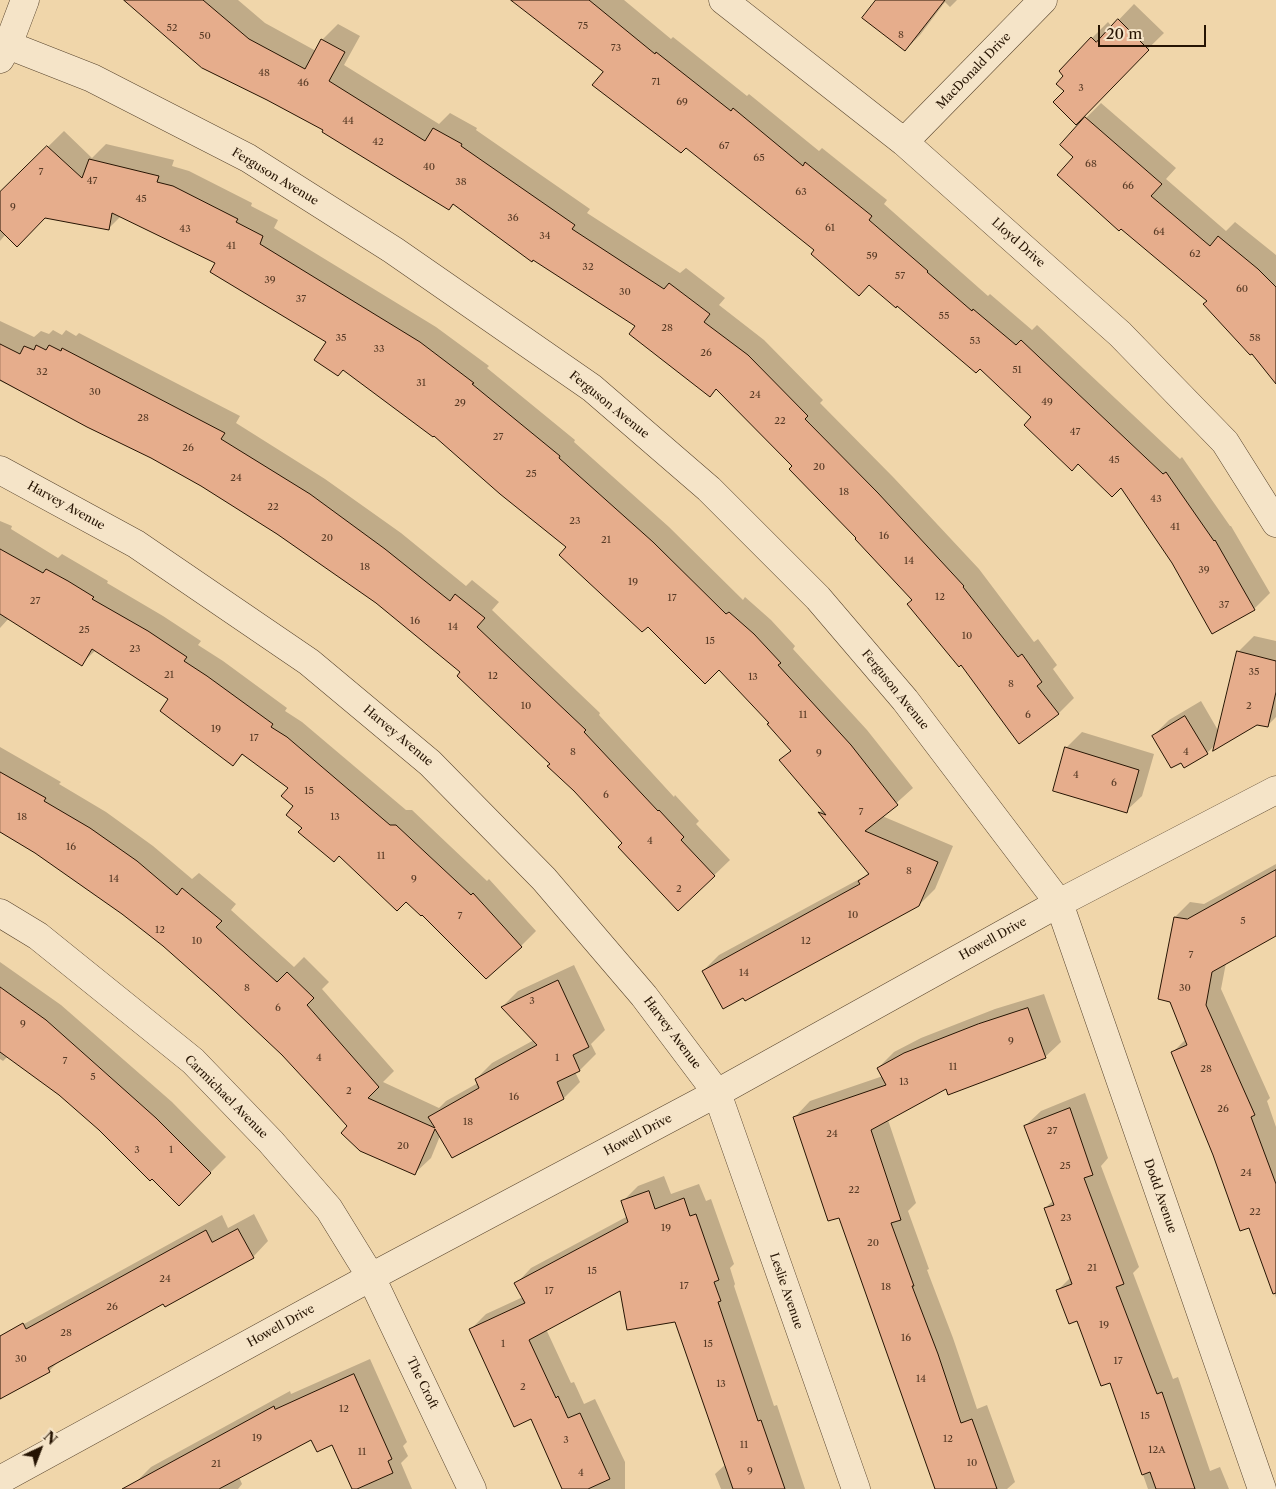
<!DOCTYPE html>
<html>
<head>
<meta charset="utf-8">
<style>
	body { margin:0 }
	#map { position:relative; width:1276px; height:1489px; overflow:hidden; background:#f0d6aa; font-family:"Libre Caslon Text",serif }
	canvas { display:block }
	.north { position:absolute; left:15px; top:1424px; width:50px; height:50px; -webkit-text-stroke:4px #f5e4c8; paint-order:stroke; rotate:43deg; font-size:14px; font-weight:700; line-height:20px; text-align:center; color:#261403 }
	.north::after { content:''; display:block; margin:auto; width:18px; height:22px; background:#261403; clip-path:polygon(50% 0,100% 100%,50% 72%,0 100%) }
	.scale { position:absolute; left:1098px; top:25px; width:108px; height:22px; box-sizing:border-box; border:2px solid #261403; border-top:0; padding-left:6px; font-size:15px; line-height:18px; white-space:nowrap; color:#261403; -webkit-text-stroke:4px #f5e4c8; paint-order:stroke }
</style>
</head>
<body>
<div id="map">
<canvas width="1276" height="1489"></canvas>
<div class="north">N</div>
<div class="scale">20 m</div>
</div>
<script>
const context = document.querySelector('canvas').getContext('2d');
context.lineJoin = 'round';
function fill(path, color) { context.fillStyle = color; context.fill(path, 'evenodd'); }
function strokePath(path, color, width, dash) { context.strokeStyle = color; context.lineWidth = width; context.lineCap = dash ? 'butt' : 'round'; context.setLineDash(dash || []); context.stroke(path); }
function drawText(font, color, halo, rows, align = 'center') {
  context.font = font + ' "Libre Caslon Text",serif'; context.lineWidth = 4; context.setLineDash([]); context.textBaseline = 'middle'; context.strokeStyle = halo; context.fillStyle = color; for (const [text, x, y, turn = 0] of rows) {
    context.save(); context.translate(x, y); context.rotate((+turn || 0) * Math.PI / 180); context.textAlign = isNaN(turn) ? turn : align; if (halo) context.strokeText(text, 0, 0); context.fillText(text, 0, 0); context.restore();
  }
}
fill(new Path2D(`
	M141 0H238L265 23 316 51 322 40 338 24 360 36 344 65 439 124 450 113 477 128 476 130 590 209 587 213 680 273 686 268 725 298 719 305 764 340 823 400 820 403 894 478 979 569 1034 642 1038 639 1057 665 1053 669 1074 698 1058 714 913 600 794 466 716 388 637 326 454 203 449 208 325 130Z
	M518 0H624L671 39 673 37 747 96 749 94 819 151 822 148 887 200 884 204 988 296 990 294 1032 330 1037 325 1180 459 1182 457 1230 526H1231L1270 593 1254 609 1173 562 1121 486 1033 417 980 367 870 284 816 250Z
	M877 0H957L950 7 945 2 920 35 905 50Z
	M1134 4 1164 33 1112 84 1065 91 1092 38 1108 22 1112 27Z
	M1101 103 1176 168 1166 179 1226 231 1235 222 1276 255V383L1208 301 1074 157 1086 118Z
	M64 131 92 158 106 144 174 160 172 166 189 171 252 203 251 206 278 220 274 228 436 327 489 366 487 368 575 440 574 442 669 527 743 600 745 597 771 620 795 646 793 649 867 730 913 788 882 816 953 846 935 889 919 905 703 971 719 955 865 876 869 872 820 812 823 809 781 761 792 749 771 723 719 669 568 547 327 342 216 263 121 216 108 229 45 217 6 234 0 241V194Z
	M0 321 34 337 41 331 49 334 53 330 62 335 66 330 76 336 79 333 240 416 236 423 325 479 401 533 466 586 472 580 499 602 492 610 600 713 599 715 674 797 675 795 699 821 696 824 730 860 678 910 624 843 551 764 462 672 376 602 278 533 201 485 152 457 0 381Z
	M0 521 12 526 11 529 58 558 62 554 108 581 107 583 163 616 201 641 198 645 223 661 287 708 285 711 302 722 406 810H412L487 881 489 879 536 931 521 946 422 913 304 828 289 788 243 754 233 764 170 699 96 650 81 664 9 618 0 628Z
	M1254 636 1276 641V717L1267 726 1257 724 1216 744 1207 753 1181 761 1153 736 1169 720 1201 701 1219 732 1238 652Z
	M1082 732 1154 754 1142 796 1126 811 1066 748Z
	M0 747 61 782 59 784 106 812 153 846 192 879 199 873 236 904 231 910 294 967 304 957 329 982 322 989 394 1071 383 1082 439 1108 446 1101 478 1083 476 1079 492 1063 534 1040 502 1007 518 991 574 965 605 1030 591 1044 596 1054 580 1070 575 1072 580 1082 564 1098 453 1157 440 1136 431 1158 415 1173 348 1126 283 1055 217 992 164 946 123 913 35 852 0 831Z
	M1276 864V928L1226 963 1221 989 1270 1098 1267 1101 1276 1127V1298L1249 1226 1214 1154 1173 1052 1186 1039 1175 917 1190 902 1204 904Z
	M0 962 61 1005 172 1102 226 1157 179 1204 100 1129 60 1094 8 1056 3 1061 0 1059Z
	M1044 994 1061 1042 1045 1057 947 1087 888 1120 916 1203 908 1211 929 1269 927 1270 953 1338 977 1409 987 1405 1015 1482 1007 1489H936L840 1216 795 1117 810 1101 883 1076 878 1068 894 1052 921 1038 995 1009Z
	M1085 1093 1108 1158 1101 1166 1139 1267 1133 1273 1173 1379 1178 1377 1210 1471 1220 1467 1229 1489H1148L1110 1381 1077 1319 1058 1290 1071 1277 1045 1208 1053 1201 1025 1126 1041 1111Z
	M664 1176 671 1194 699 1184 706 1201 711 1199 734 1264 730 1268 735 1284 734 1286 774 1406 777 1405 805 1489H721L715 1474 726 1464 676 1320 621 1289 546 1329 571 1383 574 1382 584 1404 595 1399 625 1462V1489H564L531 1418 470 1330 486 1314 523 1297 516 1284 531 1268 628 1216 622 1202 638 1186Z
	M254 1214 268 1241 253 1257 163 1302 62 1358 49 1371 0 1398V1340L18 1330 24 1324 222 1215 228 1228Z
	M370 1359 407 1442 403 1446 408 1456 401 1463 412 1489H353L332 1443 312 1438 239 1477 242 1484 238 1489H134L135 1483 151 1467 290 1391 291 1394Z`), '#0003');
const building = new Path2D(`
	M124 0H203L249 39 305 69 321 39 345 52 329 81 425 141 433 128 462 144 461 146 575 225 572 229 664 289 669 283 710 314 704 322 748 355 808 416 805 419 878 493 964 586 963 587 1018 657 1022 654 1042 682 1037 686 1059 714 1019 744 961 665 959 667 907 604 912 600 855 539 856 538 789 469 792 466 716 389 710 397 629 334 635 326 533 260 532 262 453 204 449 210 322 132 323 130 267 100 202 68Z
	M511 0H589L655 54 656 52 731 111 733 108 803 166 805 162 872 216 869 220 928 271 927 272 972 311 973 309 1016 345 1021 340 1163 474 1166 472 1214 541 1215 540 1255 610 1212 634 1172 563 1121 488 1112 497 1078 464 1072 471 1024 425 1031 417 980 369 976 373 897 306 896 308 869 285 859 296 811 254 814 250 686 148 681 153 592 85 603 72Z
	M876 0H945L905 51 862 18Z
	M1118 19 1149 50 1076 125 1053 102 1064 91 1056 84 1063 76 1059 71 1091 37 1096 42Z
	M1085 117 1162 184 1151 196 1210 246 1218 236 1258 269 1276 287V384L1252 354 1250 355 1203 304 1207 301 1121 229 1119 231 1057 175 1073 157 1060 145Z
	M47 146 82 178 89 159 159 176 157 182 173 186 238 219 236 222 263 236 260 244 420 342 474 383 472 384 560 456 559 458 653 542 726 614 729 612 754 634 781 663 778 665 851 745 898 805 865 831 938 862 919 906 745 1001 743 998 723 1009 702 971 860 884 858 881 869 874 818 812 826 815 779 760 791 751 767 724 769 723 719 670 705 684 648 627 642 632 559 555 566 547 500 494 434 436 433 437 343 370 338 376 314 360 326 342 210 272 215 263 112 213 109 230 45 218 17 247 0 230V192Z
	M0 344 20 354 24 346 34 350 36 345 46 350 49 345 61 351 62 348 225 433 221 439 310 494 385 549 450 601 455 594 485 618 477 627 586 730 584 732 658 811 659 810 684 837 681 840 715 876 678 911 618 847 622 843 574 791 547 766 550 764 457 676 460 672 376 603 277 534 201 486 151 458 87 427 0 380Z
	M0 549 43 573 46 569 68 581 94 597 92 599 148 631 187 657 184 661 207 676 273 724 271 727 287 737 390 825H396L471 895 473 893 522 947 486 979 422 915 421 916 406 902 397 911 339 856 334 862 298 832 302 828 286 815 293 806 281 796 288 788 242 754 233 766 160 711 168 699 92 649 82 666 0 614Z
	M1237 651 1276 661V692L1268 727 1257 725 1213 751Z
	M1185 716 1208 754 1184 768 1181 763 1171 768 1152 736Z
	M1065 747 1139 770 1127 813 1053 791Z
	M0 772 46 798 44 801 90 828 137 861 177 895 182 888 222 921 216 927 277 982 287 972 314 998 307 1005 379 1087 368 1098 435 1128 428 1117 479 1088 475 1079 537 1045 501 1007 558 980 589 1047 573 1055 580 1071 557 1082 564 1099 452 1158 435 1129 415 1175 360 1151 341 1133 347 1126 318 1094 282 1055 216 993 163 946 122 914 35 853 0 832Z
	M1276 870V936L1212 972 1206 1005 1255 1115 1251 1117 1276 1184V1293L1273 1294 1249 1228 1240 1231 1213 1155 1171 1052 1187 1045 1170 1002 1158 999 1174 917 1187 919Z
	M0 987 46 1020 91 1060 156 1118 211 1173 179 1206 152 1179 150 1181 99 1130 59 1095 0 1052Z
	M1028 1008 1046 1058 948 1095 946 1089 871 1130 901 1220 891 1223 914 1286H912L938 1354 961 1423 972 1419 997 1489H935L839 1218 828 1221 793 1117 886 1085 877 1068 904 1053 978 1024Z
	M1070 1108 1093 1175 1084 1178 1124 1284 1116 1287 1157 1394 1162 1392 1195 1489H1156L1150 1472 1142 1475 1110 1383 1101 1386 1077 1321 1069 1324 1056 1290 1072 1284 1044 1208 1054 1205 1024 1126Z
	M649 1191 655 1209 684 1198 690 1216 696 1214 719 1280 714 1282 721 1301 718 1302 758 1421 761 1420 785 1489H733L675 1322 627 1330 620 1291 529 1340 556 1398 558 1396 568 1418 580 1413 610 1479 588 1489H562L531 1419 514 1427 469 1329 525 1303 514 1283 628 1222 621 1201Z
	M238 1229 254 1258 165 1307 163 1304 48 1368 50 1372 0 1399V1336L23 1323 26 1329 206 1230 212 1242Z
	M354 1374 392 1459 388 1461 393 1473 357 1489H352L332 1445 317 1452 311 1440 219 1489H122L274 1406 275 1409Z`);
fill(building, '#e6ad8c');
strokePath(building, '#261403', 1);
const street = new Path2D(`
	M723 0 904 142 1120 334 1225 442 1276 523
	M8 45 92 78 248 158 393 250 592 388 709 489 818 598 905 700 1059 903 1262 1489
	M0 59 8 45 25 0
	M904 142 1043 0
	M0 470 136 544 309 662 430 763 544 879 644 996 717 1093 856 1489
	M0 913 38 936 193 1061 271 1142 329 1209 371 1277 472 1489
	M0 1480 371 1277 717 1093 1059 903 1276 790`);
strokePath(street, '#58442d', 29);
strokePath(street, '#f5e4c8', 28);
drawText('10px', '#563a25', null, [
	["75",583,26],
	["52",172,28],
	["8",901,35],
	["50",205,36],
	["73",616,48],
	["48",264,73],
	["71",656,82],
	["46",303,83],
	["3",1081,88],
	["69",682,102],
	["44",348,121],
	["42",378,142],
	["67",724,146],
	["65",759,158],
	["68",1091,164],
	["40",429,167],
	["7",41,172],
	["47",92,181],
	["38",461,182],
	["66",1128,186],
	["63",801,192],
	["45",141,199],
	["9",13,207],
	["36",513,218],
	["61",830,228],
	["43",185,229],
	["64",1159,232],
	["34",545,236],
	["41",231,246],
	["62",1195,254],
	["59",872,256],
	["32",588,267],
	["57",900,276],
	["39",270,280],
	["60",1242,289],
	["30",625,292],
	["37",301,299],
	["55",944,316],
	["28",667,328],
	["35",341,338],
	["58",1255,338],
	["53",975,341],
	["33",379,349],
	["26",706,353],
	["51",1017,370],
	["32",42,372],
	["31",421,383],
	["30",95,392],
	["24",755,395],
	["49",1047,402],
	["29",460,403],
	["28",143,418],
	["22",780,421],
	["47",1075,432],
	["27",498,437],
	["26",188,448],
	["45",1114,460],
	["20",819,467],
	["25",531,474],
	["24",236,478],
	["18",844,492],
	["43",1156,499],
	["22",273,507],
	["23",575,521],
	["41",1175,527],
	["16",884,536],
	["20",327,538],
	["21",606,540],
	["14",909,561],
	["18",365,567],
	["39",1204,570],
	["19",633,582],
	["12",940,597],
	["17",672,598],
	["27",35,601],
	["37",1224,605],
	["16",415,621],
	["14",453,627],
	["25",84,630],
	["10",967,636],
	["15",710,641],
	["23",135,649],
	["35",1254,672],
	["21",169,675],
	["12",493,676],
	["13",753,677],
	["8",1011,684],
	["10",526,706],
	["2",1249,706],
	["11",803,715],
	["6",1028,715],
	["19",216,729],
	["17",254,738],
	["8",573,752],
	["4",1186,752],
	["9",819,753],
	["4",1076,775],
	["6",1114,783],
	["15",309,791],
	["6",606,795],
	["7",861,812],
	["18",22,817],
	["13",335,817],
	["4",650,841],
	["16",71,847],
	["11",381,856],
	["8",909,871],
	["14",114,879],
	["9",414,879],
	["2",679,889],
	["10",853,915],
	["7",460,916],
	["5",1243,921],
	["12",160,930],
	["10",197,941],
	["12",806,941],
	["7",1191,955],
	["14",744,973],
	["8",247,988],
	["30",1185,988],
	["3",532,1001],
	["6",278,1008],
	["9",23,1024],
	["9",1011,1041],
	["4",319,1058],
	["1",557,1058],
	["7",65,1061],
	["11",953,1067],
	["28",1206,1069],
	["5",93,1077],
	["13",904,1082],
	["2",349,1091],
	["16",514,1097],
	["26",1223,1109],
	["18",468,1122],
	["27",1052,1131],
	["24",832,1134],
	["20",403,1146],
	["3",137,1150],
	["1",171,1150],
	["25",1065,1166],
	["24",1246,1173],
	["22",854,1190],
	["22",1255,1212],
	["23",1066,1218],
	["19",666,1228],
	["20",873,1243],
	["21",1092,1268],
	["15",592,1271],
	["24",165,1279],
	["17",684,1286],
	["18",886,1287],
	["17",549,1291],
	["26",112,1307],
	["19",1104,1325],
	["28",66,1333],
	["16",906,1338],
	["1",503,1344],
	["15",708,1344],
	["30",21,1359],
	["17",1118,1361],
	["14",921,1379],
	["13",721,1384],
	["2",523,1387],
	["12",344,1409],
	["15",1145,1416],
	["19",257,1438],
	["12",948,1439],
	["3",566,1440],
	["11",744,1445],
	["12A",1157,1450],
	["11",362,1452],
	["10",972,1463],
	["21",216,1464],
	["9",750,1471],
	["4",581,1473]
]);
drawText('12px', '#261403', '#f5e4c8', [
	["MacDonald Drive",974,71,-46],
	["Ferguson Avenue",275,177,31],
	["Lloyd Drive",1018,243,42],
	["Ferguson Avenue",609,405,39],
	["Harvey Avenue",66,506,29],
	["Ferguson Avenue",895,690,51],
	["Harvey Avenue",398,736,40],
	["Howell Drive",993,939,-29],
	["Harvey Avenue",672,1033,53],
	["Carmichael Avenue",226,1097,45],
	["Howell Drive",638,1135,-28],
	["Dodd Avenue",1160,1196,71],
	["Leslie Avenue",786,1291,71],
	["Howell Drive",281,1326,-29],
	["The Croft",422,1383,64]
]);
</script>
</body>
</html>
